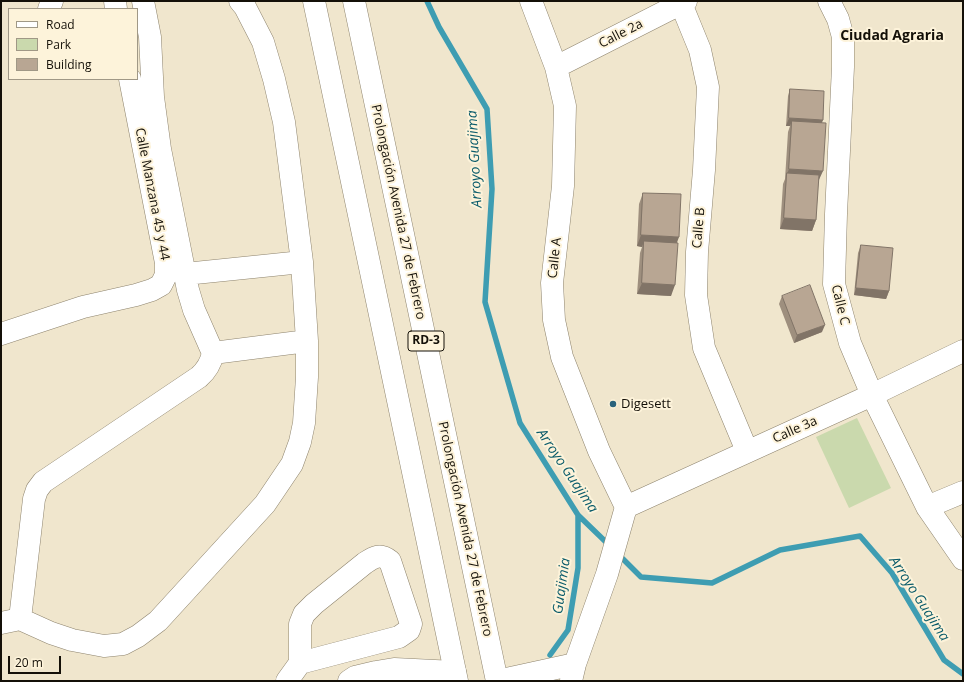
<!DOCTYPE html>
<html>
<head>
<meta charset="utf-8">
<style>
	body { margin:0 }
	#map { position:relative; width:964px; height:682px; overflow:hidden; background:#f0e6cd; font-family:"Open Sans",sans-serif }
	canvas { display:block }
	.frame { position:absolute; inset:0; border:2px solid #141008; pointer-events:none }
	.legend { position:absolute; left:8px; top:8px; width:130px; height:72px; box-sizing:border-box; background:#fdf3da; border:1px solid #a09886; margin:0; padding:5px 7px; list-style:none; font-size:12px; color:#141008 }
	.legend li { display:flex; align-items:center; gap:8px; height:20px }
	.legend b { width:20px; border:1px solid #a09886 }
	.scale { position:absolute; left:8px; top:656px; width:53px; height:18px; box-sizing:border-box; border:2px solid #141008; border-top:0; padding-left:5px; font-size:12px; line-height:14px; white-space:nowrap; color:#141008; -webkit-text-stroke:3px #fdf3da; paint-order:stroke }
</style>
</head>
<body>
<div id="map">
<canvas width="964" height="682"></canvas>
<div class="frame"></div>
<ul class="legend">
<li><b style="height:5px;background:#fff"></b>Road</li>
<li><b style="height:11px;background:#cad9ad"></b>Park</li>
<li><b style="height:11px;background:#b8a693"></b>Building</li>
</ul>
<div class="scale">20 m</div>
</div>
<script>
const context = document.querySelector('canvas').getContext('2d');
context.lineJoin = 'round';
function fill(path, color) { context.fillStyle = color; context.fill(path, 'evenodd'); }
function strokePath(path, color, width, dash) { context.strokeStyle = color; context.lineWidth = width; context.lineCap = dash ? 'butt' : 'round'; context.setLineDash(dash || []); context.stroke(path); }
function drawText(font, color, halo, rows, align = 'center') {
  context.font = font + ' "Open Sans",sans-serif'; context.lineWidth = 4; context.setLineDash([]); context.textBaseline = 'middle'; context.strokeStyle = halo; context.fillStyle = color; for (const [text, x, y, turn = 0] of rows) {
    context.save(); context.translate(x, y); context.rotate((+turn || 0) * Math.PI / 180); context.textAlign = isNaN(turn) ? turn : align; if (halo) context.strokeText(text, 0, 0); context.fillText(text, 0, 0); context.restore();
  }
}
fill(new Path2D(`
	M857 418 891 488 849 508 816 437Z`), '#cad9ad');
strokePath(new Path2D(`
	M427 1 439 27 487 109 492 189 485 302 520 423 578 515 609 545
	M618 554 641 577 712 583 780 550 860 536 892 573 944 660 963 674
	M550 655 568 630 578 568V515`), '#3e9db2', 5.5);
const minor = new Path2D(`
	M115 1 116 9
	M531 1 556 67 565 106 563 186 552 283 554 320 562 357 599 451 626 507
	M680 1 700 50 708 87 704 170 697 252 696 295 704 348 747 451
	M829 1 838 19 843 37V67L836 214 834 284 850 343 872 395 927 507 963 559
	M49 9 52 1
	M556 67 686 1
	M185 274 302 262
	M1 334 83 307 136 295 152 290 161 285 166 275V263L130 79
	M213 353 307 341 302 262 284 122 274 79 263 42 245 7 240 1
	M626 507 872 395 963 351
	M927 507 963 492
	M20 619 34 499 37 490 43 482 199 377C207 370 211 363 213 353L194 310 188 290 160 149 153 97 150 37 143 1
	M1 623 20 619 51 633 72 640 104 646 123 644 138 636 158 621 265 504 292 464 300 442 304 423 307 377V341
	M287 681 300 663V624L304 614 314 604 365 563C374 557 380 553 390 561L411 624 409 630 399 637 300 663
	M349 681 355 677 376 672 394 669 455 672
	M497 681 575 664
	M571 681 575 664 607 574 626 507`);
const major = new Path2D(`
	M314 1 457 681
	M354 1 497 681`);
strokePath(minor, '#8d836d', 23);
strokePath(major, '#8d836d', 23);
strokePath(minor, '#fff', 22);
strokePath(major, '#fff', 22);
fill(new Path2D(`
	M790 89 822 122 816 220 812 231 780 229 783 184 785 179 788 132 790 126H786L788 96Z
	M643 193 677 243 671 296 637 294 640 253 642 247 637 246 639 204Z
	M861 245 889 291 886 299 854 295 858 253Z
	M782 296 822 332 794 343 779 304Z`), '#9e8f7e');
fill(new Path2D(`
	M789 118 823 120 820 128 792 121 790 126H786Z
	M789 169 823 171 818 182 787 174Z
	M784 218 816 220 812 231 780 229Z
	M641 235 679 237 675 248 644 241 642 247 637 246Z
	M642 283 675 285 671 296 637 294Z
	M856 288 889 291 886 299 854 295Z
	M825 325 822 332 794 343 797 335Z`), '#817467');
const building = new Path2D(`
	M790 89 824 91 823 120 789 118Z
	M792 121 826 123 823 171 789 169Z
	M787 173 819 175 816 220 784 218Z
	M643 193 681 194 679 237 641 235Z
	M644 241 678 243 675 285 642 283Z
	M861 245 893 248 889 291 856 288Z
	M810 285 825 325 797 335 782 296Z`);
fill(building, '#b8a693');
strokePath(building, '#817467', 1);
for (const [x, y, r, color] of [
	[613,404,4,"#29627b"]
]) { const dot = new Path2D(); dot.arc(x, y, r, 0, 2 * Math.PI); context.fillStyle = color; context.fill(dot); strokePath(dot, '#fdf3da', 1.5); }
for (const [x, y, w] of [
	[426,341,36]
]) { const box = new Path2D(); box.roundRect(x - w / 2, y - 10, w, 20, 3); context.fillStyle = '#fdf3da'; context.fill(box); strokePath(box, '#141008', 1); }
drawText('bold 12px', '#141008', null, [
	["RD-3",426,341]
]);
drawText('13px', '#141008', '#fdf3da', [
	["Calle 2a",621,34,-27],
	["Calle Manzana 45 y 44",152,194,79],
	["Prolongación Avenida 27 de Febrero",398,212,78],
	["Calle B",699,228,-85],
	["Calle A",555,258,-84],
	["Calle C",840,305,76],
	["Calle 3a",795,430,-24],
	["Prolongación Avenida 27 de Febrero",465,529,78]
]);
drawText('13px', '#141008', '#fdf3da', [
	["Digesett",621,404]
], 'left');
drawText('bold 14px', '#141008', '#fdf3da', [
	["Ciudad Agraria",892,36]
]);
drawText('italic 14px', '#0a5b6a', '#fdf3da', [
	["Arroyo Guajima",475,159,-93],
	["Arroyo Guajima",567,471,56],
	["Guajimia",562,586,-82],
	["Arroyo Guajima",919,599,57]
]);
</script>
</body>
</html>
